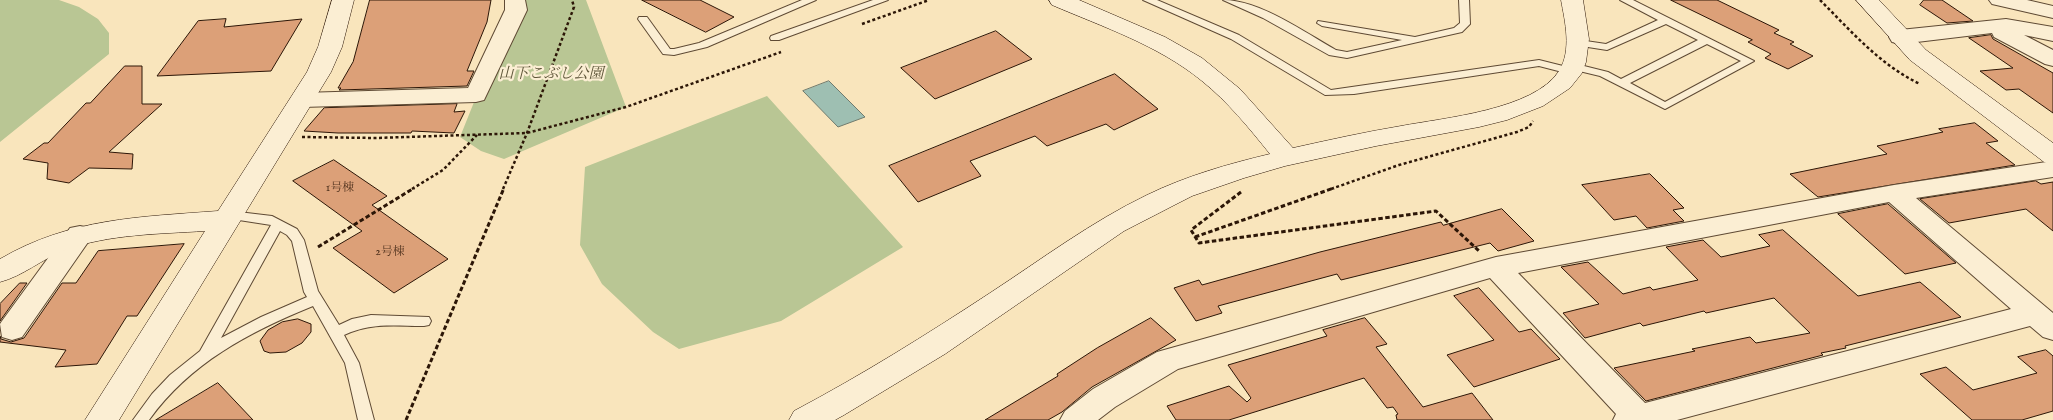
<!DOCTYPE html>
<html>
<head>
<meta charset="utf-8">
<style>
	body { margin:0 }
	canvas { display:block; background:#f9e5bc }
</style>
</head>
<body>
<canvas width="2053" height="420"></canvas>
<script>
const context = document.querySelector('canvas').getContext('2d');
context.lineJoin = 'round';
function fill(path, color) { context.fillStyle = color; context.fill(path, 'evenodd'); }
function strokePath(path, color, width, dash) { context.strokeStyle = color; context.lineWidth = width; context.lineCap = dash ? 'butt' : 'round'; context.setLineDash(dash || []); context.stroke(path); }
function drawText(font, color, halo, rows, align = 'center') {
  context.font = font + ' "IM FELL English","Noto Serif JP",serif'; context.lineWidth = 4.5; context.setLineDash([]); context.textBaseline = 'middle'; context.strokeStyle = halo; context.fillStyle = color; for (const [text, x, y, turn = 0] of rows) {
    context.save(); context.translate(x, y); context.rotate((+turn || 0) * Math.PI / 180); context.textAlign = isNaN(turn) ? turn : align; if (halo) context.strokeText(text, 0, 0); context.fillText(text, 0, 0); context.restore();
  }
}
fill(new Path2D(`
	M0 0H59L79 7 98 19 109 33V54L0 142Z
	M515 0H586L626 107 504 159 481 151 460 137Z
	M767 96 903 247 781 321 679 349 653 332 602 284 580 245 585 167Z`), '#b9c694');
const water = new Path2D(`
	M829 81 865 117 838 127 803 91Z`);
fill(water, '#9ebfb2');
strokePath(water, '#707b6e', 1);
const building = new Path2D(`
	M370 0H491L487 22 467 71H474L467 86 339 90 341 88H338L353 62Z
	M642 0H700L734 17 706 32Z
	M1671 0H1717L1779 30 1774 33 1794 42 1790 44 1813 56 1788 69 1765 58 1771 54 1748 42 1752 40Z
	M1924 0H1942L1973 21 1947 23 1920 5Z
	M226 19 224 27 302 19 271 71 157 76 198 21Z
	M996 31 1032 59 935 99 901 68Z
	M1991 35 1993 39 2053 73V113L2019 89 2006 90 1980 71 2013 68 1969 38Z
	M125 66H142V104H162L109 152 133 154 132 169 89 168 69 183 47 179 48 163 23 159 44 143H48L86 103H90Z
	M1115 74 1158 109 1114 130 1106 124 1047 146 1035 136 970 161 981 176 918 202 889 166Z
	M457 104 454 112 465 111 454 133 412 131 411 133H338L304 131 324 108Z
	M1975 123 1998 141 1986 143 2015 165 1818 197 1790 174 1887 154 1877 146 1943 132 1939 129Z
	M334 160 387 196 372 205 448 259 394 293 333 248 362 231 293 181Z
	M1650 174 1684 208 1673 210 1684 221 1647 228 1636 216 1614 220 1582 185Z
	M2036 181 2041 184 2053 182V231L2026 209 1949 223 1920 199Z
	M1888 204 1956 263 1905 274 1838 214Z
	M1502 209 1534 241 1498 251 1490 243 1341 280 1337 274 1218 306 1222 313 1196 321 1174 288 1199 280 1202 285 1320 252 1441 222 1443 225Z
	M1783 230 1858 296 1920 282 1961 317 1845 346 1846 348 1821 353 1823 355 1646 401 1614 368 1695 351 1692 349 1750 337 1756 343 1810 333 1774 298 1706 313 1704 311 1643 326 1640 323 1585 338 1563 313 1599 304 1561 267 1588 262 1623 294 1650 287 1653 290 1698 280 1666 247 1703 240 1721 257 1770 246 1759 235Z
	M184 244 137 316H127L97 364 55 367 66 350 0 342V336L1 339 11 342 24 338 62 283H76L98 251Z
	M20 283H27L0 321V304Z
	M1479 288 1519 332 1531 329 1560 359 1474 387 1447 355 1494 340 1454 296Z
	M1151 318 1176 340 1092 387 1062 412 1048 420H985L1058 376 1057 374 1097 348Z
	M1365 318 1387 344 1376 347 1423 407 1472 393 1493 420H1397L1396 415 1398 414 1393 407 1387 408 1364 378 1229 420H1176L1167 406 1229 386 1247 402 1251 398 1228 365 1327 336 1323 330Z
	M298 319 311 324V332L302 343 286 352 270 353 264 351 260 341 268 330 282 322Z
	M2046 350 2053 356V411L2022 420H1972L1920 374 1946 367 1973 390 2037 373 2018 357Z
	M218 383 253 420H156Z`);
fill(building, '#dca078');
strokePath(building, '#2c1607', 1);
const lane = new Path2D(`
	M802 0H816L707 47 674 55 663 54 638 19 639 17H647L670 49H674L699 43Z
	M873 0H888L779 40H771L770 38 771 36Z
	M1143 0H1157L1239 35 1331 90 1539 60 1567 67 1568 64 1572 63 1608 72 1621 79 1698 40 1666 24 1607 50 1575 45 1574 43 1575 41 1579 40 1606 44 1658 20 1620 0H1633L1754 61 1665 109 1600 76 1575 70 1574 73 1570 74 1539 66 1354 94 1325 95 1231 39ZM1707 44 1741 61 1665 102 1630 83Z
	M1223 0C1260 0 1304 32 1336 50L1347 52 1402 40 1322 26 1317 23 1318 21 1415 37 1454 28 1460 23 1459 0H1469L1470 24 1462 32 1347 58 1329 55 1263 18Z
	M230 211 272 216 297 229 304 240 318 291 339 325 352 319 371 315 429 317 431 321 429 325 424 326C394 326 372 322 344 335L359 363 374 420H358L345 363 313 306C249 332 190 363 149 420H133L152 394 170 375 200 351 271 225 226 218 224 215 226 212ZM280 231 287 235 292 241 304 292 307 297 261 317 221 338Z`);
const street = new Path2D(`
	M505 0H525L527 10 484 100 476 102 302 107 294 105 290 100 294 95 302 93 468 88 505 10Z
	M1989 0H2027L2053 6V18L1992 4Z
	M2006 19 2053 27V41L2024 35 2053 50V66L2045 64 1994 37 1992 33 1900 44 1892 42 1889 37 1892 32 1900 30Z
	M2053 161V177L1916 198 2053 313V340L2043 337 2030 326 1677 420H1613L1616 414 1490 278 1178 369 1115 407 1098 420H1060L1065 411 1093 389 1157 352 1496 257 1894 185ZM1889 202 2011 309 1645 403 1518 273Z
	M80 226 90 228 93 235 22 337 12 340 2 337 0 324 2 321 70 228Z`);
const secondary = new Path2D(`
	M332 0H354L342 47 331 72 119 420H85L205 231C159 234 109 234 65 250 42 259 23 276 0 282V259C70 218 140 217 218 211L307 72 318 47Z
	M1049 0H1079L1165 37 1202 58 1240 89 1293 148C1329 140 1365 132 1401 126 1443 118 1534 110 1559 71 1572 50 1565 22 1561 0H1583L1589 39 1586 62 1582 73 1570 88 1543 106 1507 120 1479 127 1376 146 1285 166 1244 178 1192 196 1124 231 945 354 844 415 835 420H789L794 411C862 375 926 335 990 293 1042 259 1091 222 1147 195 1186 176 1228 164 1270 154 1249 128 1228 102 1202 81 1158 45 1103 27 1052 5Z
	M1856 0H1879L1926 50 2053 143V164L2044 162 1910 60Z`);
strokePath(lane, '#5f4a34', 2);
strokePath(street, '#5f4a34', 2);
strokePath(secondary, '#2c1607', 1);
strokePath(new Path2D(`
	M1820 0C1851 31 1880 65 1920 84
	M862 24 929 0
	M302 137 376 138 527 133 626 107 781 52
	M412 189 443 170 477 135
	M503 189 527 133 574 7 572 0
	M1331 189 1399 165 1517 132 1529 127 1533 121`), '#2c1607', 2.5, [3, 2.5]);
strokePath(new Path2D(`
	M1241 192 1191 230 1199 243 1436 211 1479 251
	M1195 237 1334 188
	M318 247 414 188
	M406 420 504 188`), '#2c1607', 3, [4.5, 2.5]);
fill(lane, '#fbeed3');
fill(street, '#fbeed3');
fill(secondary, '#fbeed3');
drawText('12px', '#583823', null, [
	["1号棟",340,189],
	["2号棟",390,253]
]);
drawText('italic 15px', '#5d5438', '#fbeed3', [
	["山下こぶし公園",551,75]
]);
</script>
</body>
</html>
